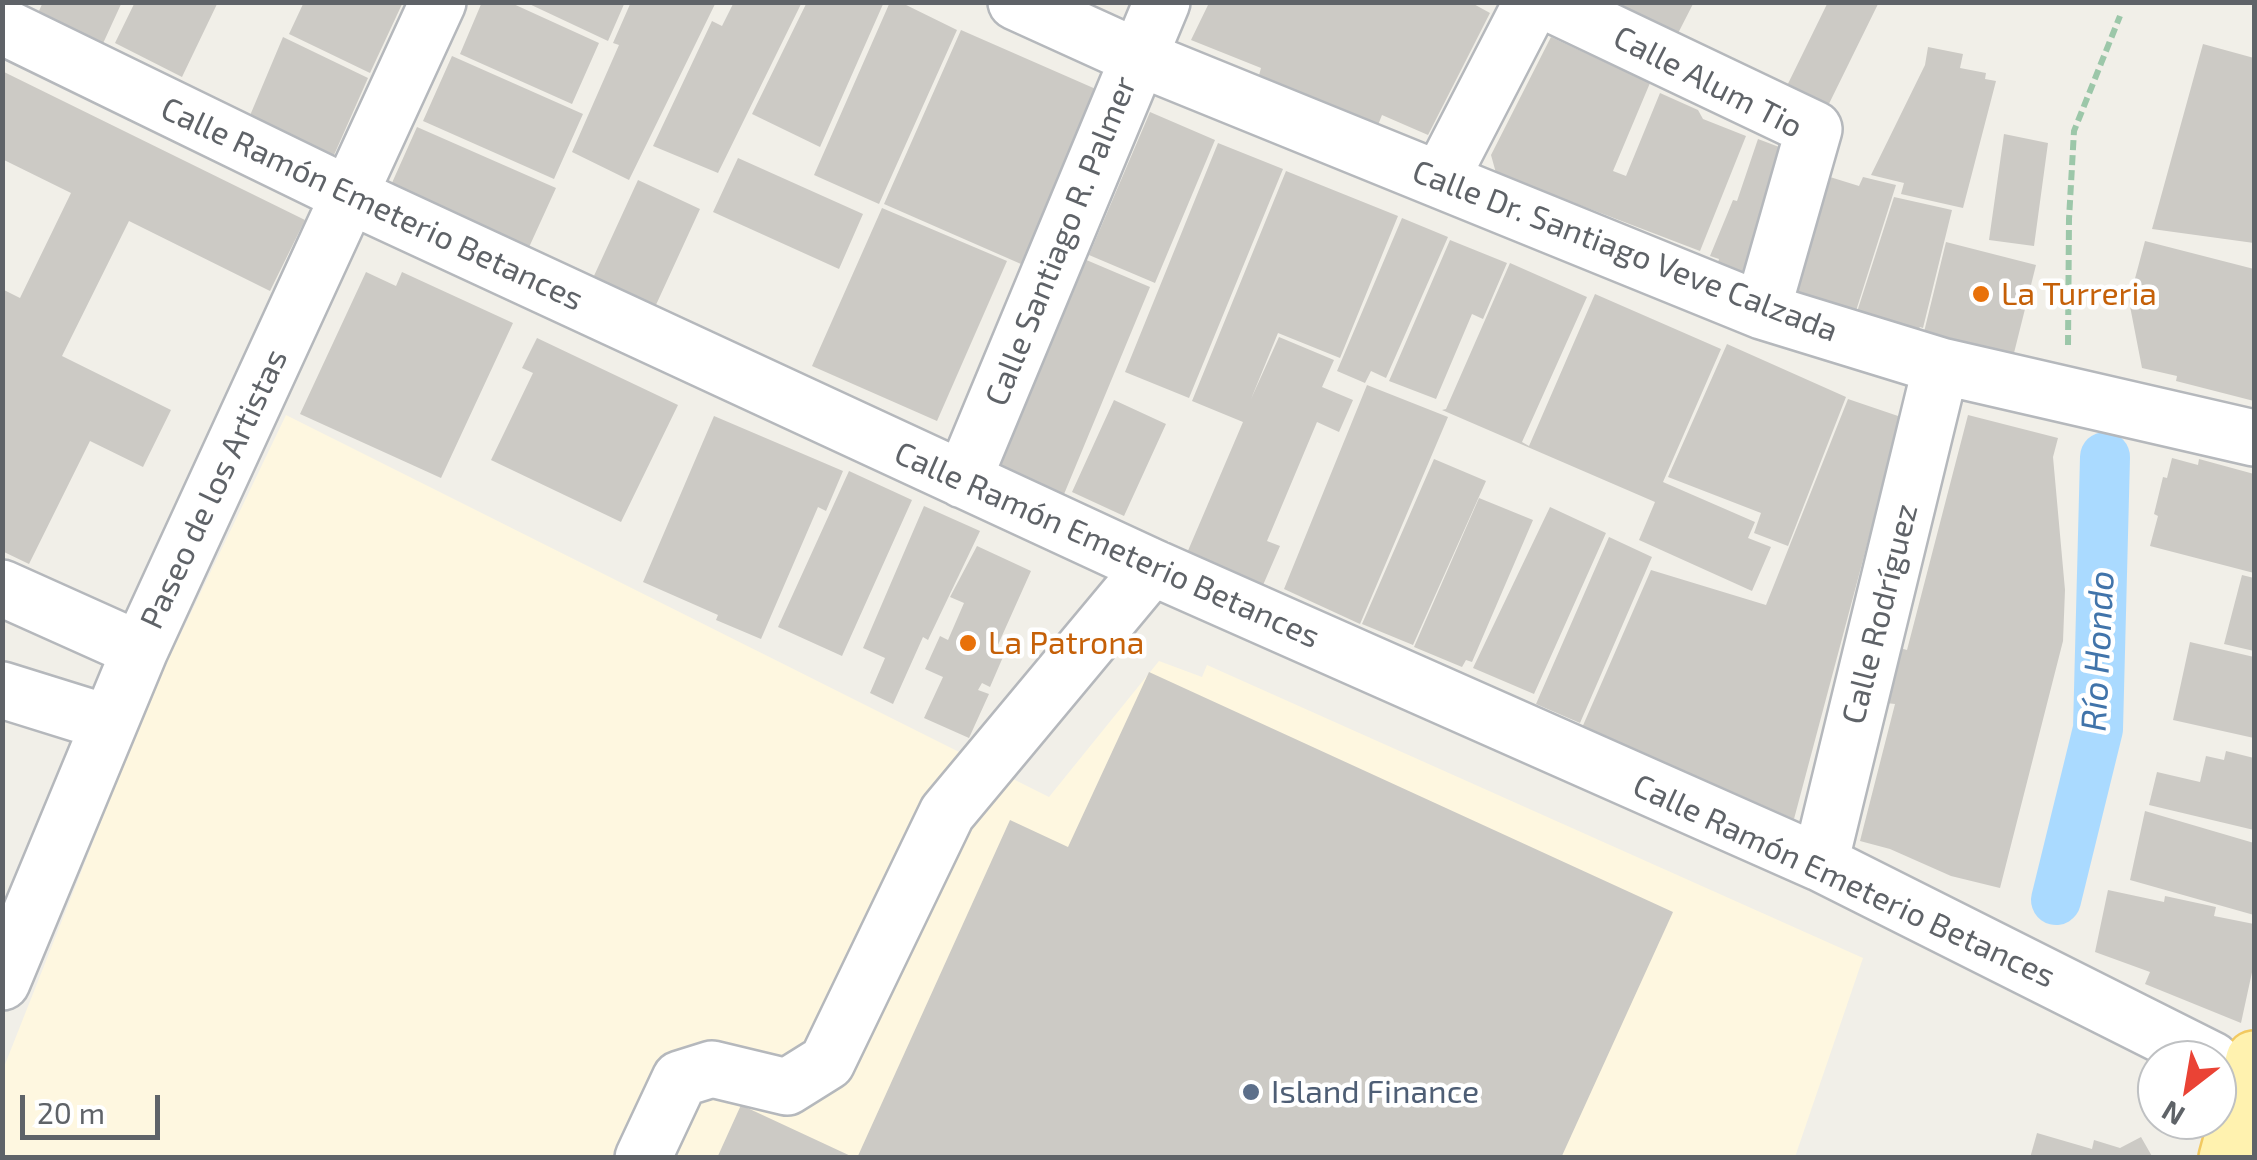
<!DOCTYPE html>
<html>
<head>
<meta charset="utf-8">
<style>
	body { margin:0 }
	#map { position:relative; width:2257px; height:1160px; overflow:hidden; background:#f1efe8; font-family:"Exo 2",sans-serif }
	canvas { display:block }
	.frame { position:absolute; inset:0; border:5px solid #5f6368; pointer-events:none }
	.north { position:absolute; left:2137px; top:1040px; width:100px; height:100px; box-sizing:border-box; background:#fff; border:2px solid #bfc1c3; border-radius:50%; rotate:211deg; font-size:28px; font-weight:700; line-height:40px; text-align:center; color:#5f6368 }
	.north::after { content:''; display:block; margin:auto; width:35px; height:45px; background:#ea4335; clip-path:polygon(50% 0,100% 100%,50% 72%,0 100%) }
	.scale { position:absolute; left:20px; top:1095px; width:140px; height:45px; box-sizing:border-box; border:5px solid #5f6368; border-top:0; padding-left:12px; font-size:30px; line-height:35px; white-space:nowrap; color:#5f6368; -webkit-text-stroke:8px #fff; paint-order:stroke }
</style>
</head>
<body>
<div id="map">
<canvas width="2257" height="1160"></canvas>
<div class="frame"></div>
<div class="north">N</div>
<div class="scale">20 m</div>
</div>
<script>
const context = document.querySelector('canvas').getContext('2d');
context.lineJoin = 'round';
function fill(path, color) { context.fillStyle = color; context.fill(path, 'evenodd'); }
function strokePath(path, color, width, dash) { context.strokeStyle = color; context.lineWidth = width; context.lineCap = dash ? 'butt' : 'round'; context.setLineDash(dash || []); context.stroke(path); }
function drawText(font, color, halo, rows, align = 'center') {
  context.font = font + ' "Exo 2",sans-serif'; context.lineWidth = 9; context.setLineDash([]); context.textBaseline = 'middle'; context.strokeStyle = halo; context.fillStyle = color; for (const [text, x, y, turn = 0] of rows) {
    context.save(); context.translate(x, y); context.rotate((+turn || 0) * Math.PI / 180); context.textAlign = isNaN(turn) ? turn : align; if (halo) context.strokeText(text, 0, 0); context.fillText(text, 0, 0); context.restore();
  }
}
fill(new Path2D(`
	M286 415 1049 797 1159 661 1202 677 1207 665 1863 958 1795 1157 3 1158 2 1072 150 698Z`), '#fef7e0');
strokePath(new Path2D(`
	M2056 900 2098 729 2105 457`), '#aadaff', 50);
fill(new Path2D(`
	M43 2H122L100 50 35 20Z
	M135 2H218L182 77 115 43Z
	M304 2H403L370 73 289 34Z
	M482 2H509L599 43 572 104 460 54Z
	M525 2H625L608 41Z
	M631 2H716L629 180 572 152 619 45 613 43Z
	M734 2H802L718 173 653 146 712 21 722 26Z
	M807 2H884L820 147 752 114Z
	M890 2H900L957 30 879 204 814 175Z
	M1201 2H1470L1490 13 1428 135 1382 115 1378 125 1258 79 1261 68 1191 40 1208 5Z
	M1576 2H1694L1670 49Z
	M1828 2H1879L1822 118 1781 98Z
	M961 30 1098 90 1021 264 884 204Z
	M283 37 368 78 334 155 319 160 246 125Z
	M1551 37 1650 83 1613 171 1626 176 1660 93 1698 110 1703 119 1746 136 1700 251 1496 173 1491 155Z
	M2203 44 2254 58V243L2152 229Z
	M1928 47 1963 54 1960 68 1986 73 1985 79 1996 81 1963 208 1901 194 1904 183 1871 175 1925 65Z
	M452 56 583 114 554 179 423 121Z
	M2 71 305 220 270 291 129 221 62 356 171 410 143 467 90 441 29 564 2 551V289L20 298 71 193 2 159Z
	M1150 112 1215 140 1155 283 1089 255Z
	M417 127 556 188 525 256 387 194Z
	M2004 134 2048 143 2034 246 1989 240Z
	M1758 139 1795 153 1745 277 1717 266 1719 259 1710 256 1733 200 1737 201Z
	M1218 143 1283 169 1189 398 1125 372Z
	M738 158 863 214 839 269 713 212Z
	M1286 171 1398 216 1340 358 1278 333 1251 399 1279 337 1334 360 1322 387 1353 400 1339 432 1317 422 1267 541 1280 546 1260 592 1233 580 1235 573 1187 553 1243 422 1192 401Z
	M1830 177 1859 186 1863 177 1896 185 1855 314 1792 297Z
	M638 180 700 209 655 307 593 278Z
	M1894 197 1952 210 1923 328 1920 327 1917 331 1856 315Z
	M882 208 1007 261 937 421 812 366Z
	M1402 218 1448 237 1386 378 1371 371 1365 383 1337 371Z
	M1450 240 1507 263 1483 319 1472 314 1436 399 1389 381Z
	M2145 241 2254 269V401L2176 381 2177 376 2142 368 2129 301Z
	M1946 242 2036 265 2014 353 1924 332Z
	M1084 259 1150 287 1062 499 996 472Z
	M1510 263 1587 297 1522 442 1529 446 1595 294 1721 349 1663 482 1755 522 1748 538 1771 547 1752 591 1639 540 1655 502 1442 410 1446 409Z
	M366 272 396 286 402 272 513 323 441 478 300 414Z
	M537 338 678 405 621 522 491 460 533 373 522 368Z
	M1727 344 1846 397 1788 546 1754 533 1761 513 1668 477Z
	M1367 385 1448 417 1360 624 1284 589Z
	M1848 399 1901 417 1794 819 1641 752 1581 730 1651 570 1766 605Z
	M1114 400 1166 424 1124 516 1072 492Z
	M1968 415 2058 438 2053 457 2065 590 2063 641 2000 888 1951 876 1890 849 1860 841 1895 704 1886 703 1900 648 1907 650Z
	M714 416 843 471 826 511 818 507 761 639 716 620 718 615 643 582Z
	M2172 458 2198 465 2199 459 2254 474V573L2150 546 2158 516 2154 514 2163 477 2167 478Z
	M1434 459 1486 481 1413 645 1362 624Z
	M849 471 912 500 842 656 778 627Z
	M1479 498 1533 520 1472 662 1466 660 1462 667 1414 647Z
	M924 506 980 531 928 640 923 637 893 704 870 693 885 658 863 648Z
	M1550 507 1606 533 1534 694 1473 668Z
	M1609 537 1652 557 1580 723 1536 704Z
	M977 546 1031 571 997 647 1006 650 990 687 982 683 978 690 989 694 969 738 924 718 943 677 925 669 940 636 948 640 964 603 950 597Z
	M2242 575 2254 578V651L2224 644Z
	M2190 642 2254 657V738L2173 720Z
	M1149 672 1673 912 1561 1158H857L1010 820 1068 847Z
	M2226 751 2254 758V830L2149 805 2157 772 2200 782 2206 756 2224 760Z
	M2145 811 2254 843V915L2130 880Z
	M2108 890 2164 902 2165 896 2216 907 2214 916 2254 924V963L2241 1023 2145 984 2150 972 2095 952Z
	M741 1105 855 1158H717Z
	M2037 1133 2092 1149 2094 1140 2120 1148 2141 1137 2153 1158H2030Z`), '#cccac5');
const minor = new Path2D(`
	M1016 2 1137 57 1762 311 1941 366 2254 438
	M1547 2 1814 129 1762 311
	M2 26 349 195 1152 567 1820 863 2212 1060
	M1440 180 1532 2
	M963 480 1162 2
	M2 588 140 650
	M2 690 108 723
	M1820 863 1941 366
	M2 982 140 650 438 2
	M643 1158 680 1079 712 1069 787 1087 827 1062 947 813 1152 567`);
const major = new Path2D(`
	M2227 1158 2254 1059`);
strokePath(minor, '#b5b8bc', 60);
strokePath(major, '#f2c960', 60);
strokePath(new Path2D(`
	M2068 345 2069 219 2074 131 2120 16`), '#9cc7a9', 6, [10, 5]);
strokePath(minor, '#fff', 55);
strokePath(major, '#fff2af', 55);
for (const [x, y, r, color] of [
	[1981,294,10,"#e8710a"],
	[968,643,10,"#e8710a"],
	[1251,1092,10,"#5c6f8a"]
]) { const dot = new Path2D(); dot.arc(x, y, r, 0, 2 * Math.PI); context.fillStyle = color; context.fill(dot); strokePath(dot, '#fff', 4); }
drawText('32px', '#5f6368', '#fff', [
	["Calle Alum Tio",1708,82,27],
	["Calle Ramón Emeterio Betances",372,204,25],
	["Calle Santiago R. Palmer",1061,241,-68],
	["Calle Dr. Santiago Veve Calzada",1625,251,21],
	["Paseo de los Artistas",214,489,-65],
	["Calle Ramón Emeterio Betances",1107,545,24],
	["Calle Rodríguez",1880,614,-76],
	["Calle Ramón Emeterio Betances",1844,881,25]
]);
drawText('32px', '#c56008', '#fff', [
	["La Turreria",2001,294],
	["La Patrona",988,643]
], 'left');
drawText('32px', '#4e5e75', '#fff', [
	["Island Finance",1271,1092]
], 'left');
drawText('italic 35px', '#4174aa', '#fff', [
	["Río Hondo",2098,651,-87]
]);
</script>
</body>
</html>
